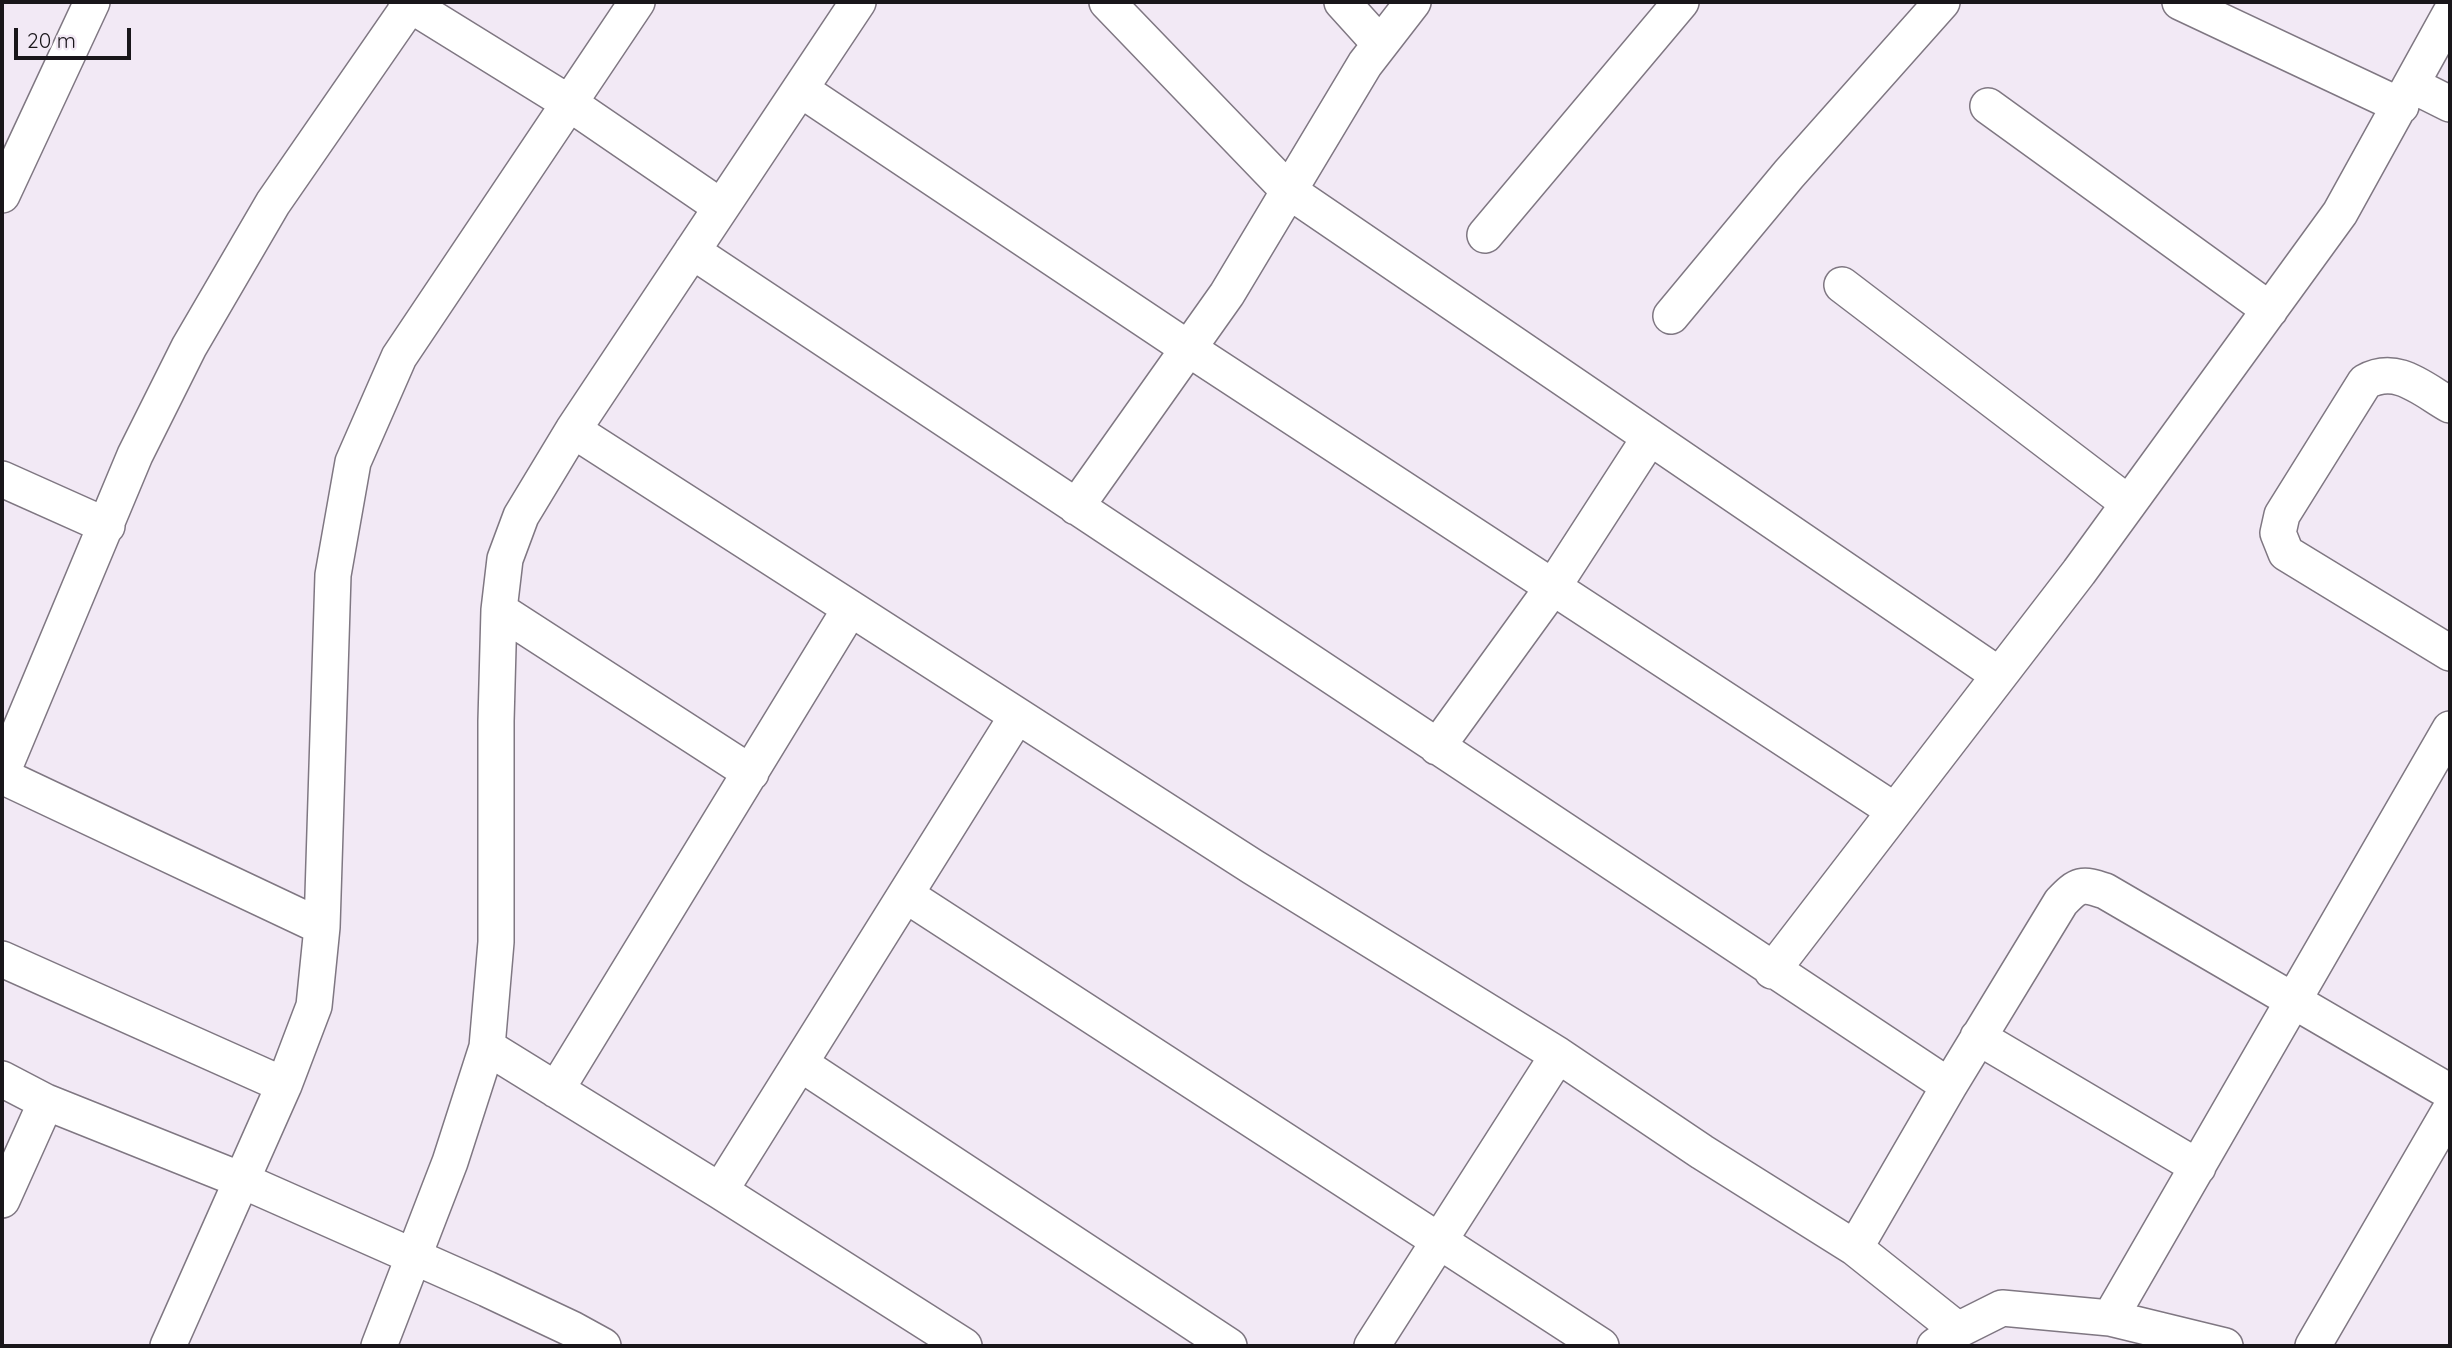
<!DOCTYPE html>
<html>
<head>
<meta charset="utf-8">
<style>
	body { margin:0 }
	#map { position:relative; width:2452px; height:1348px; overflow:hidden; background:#f2e9f5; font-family:Quicksand,sans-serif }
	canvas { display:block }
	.frame { position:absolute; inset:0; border:4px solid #19161a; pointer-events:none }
	.scale { position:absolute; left:14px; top:28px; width:117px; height:32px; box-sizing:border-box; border:4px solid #19161a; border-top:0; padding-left:9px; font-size:21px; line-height:24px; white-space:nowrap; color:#19161a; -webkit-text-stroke:5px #f2e9f5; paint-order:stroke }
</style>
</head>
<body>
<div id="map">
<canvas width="2452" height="1348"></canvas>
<div class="frame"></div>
<div class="scale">20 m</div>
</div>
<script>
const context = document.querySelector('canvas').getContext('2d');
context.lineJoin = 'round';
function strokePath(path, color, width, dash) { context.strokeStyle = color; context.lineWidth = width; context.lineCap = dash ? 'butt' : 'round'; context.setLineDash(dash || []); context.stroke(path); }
const street = new Path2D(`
	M406 2 569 103 721 207
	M1107 2 1289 191 1999 675
	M1342 2 1380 44
	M2180 2 2401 106
	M2412 85 2450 104
	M800 89 1189 349 1895 811
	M1988 106 2270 310
	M2 195 92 2
	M1485 235 1681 2
	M692 251 1949 1086
	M1842 285 2128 503
	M1671 316 1789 174 1942 2
	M2450 405C2422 389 2397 364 2365 382L2282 515 2278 533 2286 553 2450 653
	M573 430 1253 867 1558 1055 1702 1152 1855 1248 1958 1330
	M2 479 107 526
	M1076 507 1227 294 1365 64 1413 2
	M499 610 751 773
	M1437 747 1553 587 1650 437
	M2 773 135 455 189 347 273 203 412 2
	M2 776 322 927
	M906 895 1601 1346
	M2 959 284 1085
	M1772 971 2079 572 2340 213 2450 14
	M1978 1037 2198 1167
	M487 1047 720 1191 964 1346
	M801 1064 1229 1346
	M2 1079 46 1102
	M556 1090 850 609
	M720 1191 1017 716
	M2 1200 46 1102 241 1180 487 1289 572 1329 603 1346
	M1855 1248 1949 1086 2061 902C2078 884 2082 883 2105 891L2450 1092
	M2110 1318 2450 729
	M168 1346 284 1085 314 1006 322 927 333 575 353 462 399 357 637 2
	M379 1346 450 1162 487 1047 496 942V721L499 610 505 559 521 516 573 430 858 2
	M1372 1346 1558 1055
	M1935 1346 1958 1330 2002 1308 2110 1318 2225 1346
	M2313 1346 2450 1110`);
strokePath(street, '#7f7782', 38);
strokePath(street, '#fff', 35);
</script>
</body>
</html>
